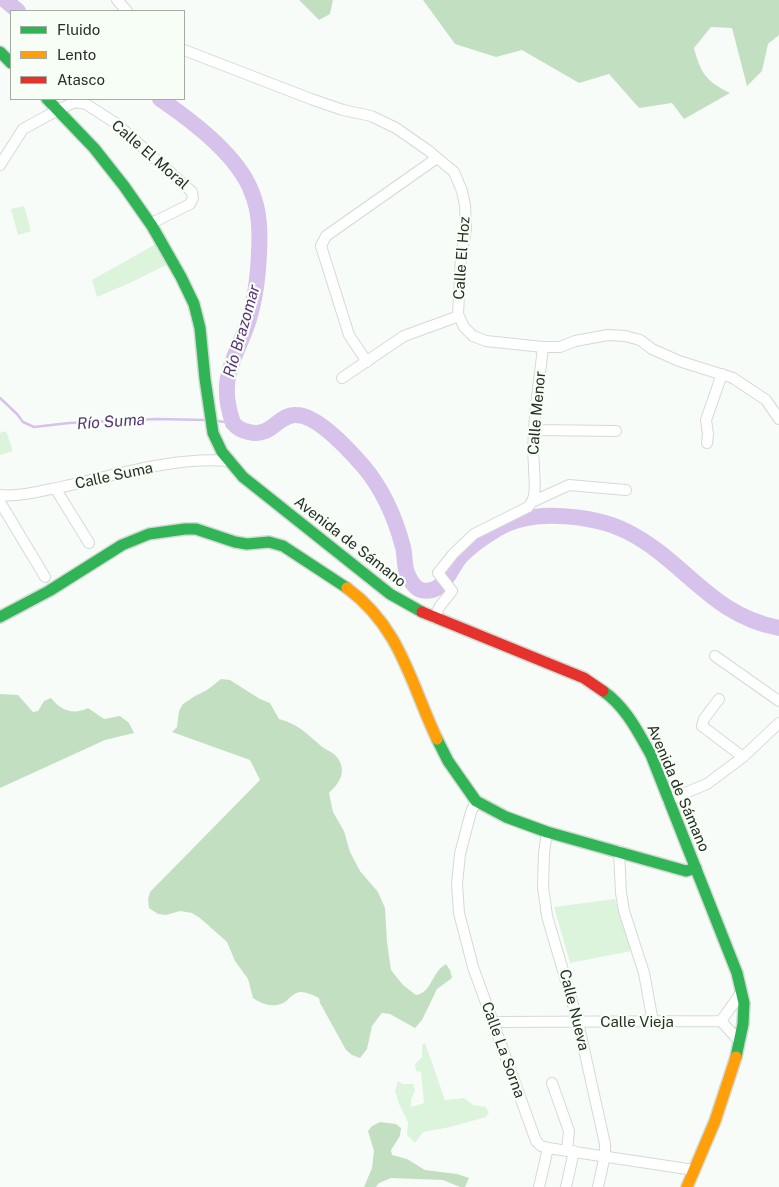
<!DOCTYPE html>
<html>
<head>
<meta charset="utf-8">
<style>
	body { margin:0 }
	#map { position:relative; width:779px; height:1187px; overflow:hidden; background:#f8fcf8; font-family:"Public Sans",sans-serif }
	canvas { display:block }
	.legend { position:absolute; left:10px; top:10px; width:175px; height:90px; box-sizing:border-box; background:#f6fef6; border:1px solid #a3aba2; margin:0; padding:6px 9px; list-style:none; font-size:15px; color:#262e25 }
	.legend li { display:flex; align-items:center; gap:10px; height:25px }
	.legend b { width:25px; border:1px solid #a3aba2 }
</style>
</head>
<body>
<div id="map">
<canvas width="779" height="1187"></canvas>
<ul class="legend">
<li><b style="height:6px;background:#30b455"></b>Fluido</li>
<li><b style="height:6px;background:#ff9f0a"></b>Lento</li>
<li><b style="height:6px;background:#e5322d"></b>Atasco</li>
</ul>
</div>
<script>
const context = document.querySelector('canvas').getContext('2d');
context.lineJoin = 'round';
function fill(path, color) { context.fillStyle = color; context.fill(path, 'evenodd'); }
function strokePath(path, color, width, dash) { context.strokeStyle = color; context.lineWidth = width; context.lineCap = dash ? 'butt' : 'round'; context.setLineDash(dash || []); context.stroke(path); }
function drawText(font, color, halo, rows, align = 'center') {
  context.font = font + ' "Public Sans",sans-serif'; context.lineWidth = 4.5; context.setLineDash([]); context.textBaseline = 'middle'; context.strokeStyle = halo; context.fillStyle = color; for (const [text, x, y, turn = 0] of rows) {
    context.save(); context.translate(x, y); context.rotate((+turn || 0) * Math.PI / 180); context.textAlign = isNaN(turn) ? turn : align; if (halo) context.strokeText(text, 0, 0); context.fillText(text, 0, 0); context.restore();
  }
}
fill(new Path2D(`
	M24 206 31 231 18 235 11 209Z
	M156 244 168 264 132 282 97 297 92 280Z
	M6 431 13 451 0 455V433Z
	M615 899 631 951 570 963 554 907Z
	M425 1043 445 1100 464 1098 473 1105 485 1107 489 1112 486 1117 450 1127 423 1132 415 1143 407 1135 408 1122 399 1104 395 1091 398 1081 403 1084H413L415 1090 411 1100V1107L424 1103 421 1072 416 1071 415 1064 422 1057V1045Z`), '#dcf3dc');
fill(new Path2D(`
	M299 0H333L330 14 319 20Z
	M423 0H779V35L768 44 762 71 747 86 732 28 711 27 694 48C701 74 706 81 730 93L684 119 672 103 639 108 609 74 579 83 522 50 496 57 455 44Z
	M221 679 230 680 260 699 270 703 279 719C298 724 306 733 321 746 325 750 332 751 336 756 348 770 340 783 329 793L333 812 344 831 350 852 360 871 378 892 385 908 387 942 391 970 403 985 416 995C429 993 431 979 439 970 440 968 443 966 446 964L450 970 452 978 437 989 422 1020 415 1028 390 1014 382 1013 372 1026 367 1049 360 1058 352 1055 346 1050 320 1003 319 998C313 995 306 992 300 992 292 993 289 1000 283 1003 273 1008 261 1004 253 998L248 979 235 961 227 942 200 918 192 913 180 911 166 915 158 914 149 908 148 899 150 892 260 780 250 760 172 732 177 727 179 711 183 704 195 696 207 690Z
	M0 694 18 695 33 712 38 711 44 701 51 698C61 711 74 715 88 708L104 719 120 716 129 723 134 733 105 740 0 788Z
	M380 1122 396 1124 401 1128 400 1136 391 1150 392 1155 407 1159 425 1170 457 1174 469 1178 465 1187H460L443 1180 391 1178 379 1183 376 1187H364L372 1168 374 1151 368 1131 372 1126Z`), '#c2e0c1');
strokePath(new Path2D(`
	M0 398 17 414 23 422 34 427 69 423 157 419 206 420
	M217 421 233 423`), '#d6c2eb', 2.5);
strokePath(new Path2D(`
	M5 0 18 11
	M160 99C191 120 239 156 252 193 260 212 260 233 259 253 258 278 255 302 247 325 233 363 218 380 233 423 237 428 243 431 249 432 272 438 278 414 296 415 318 415 350 451 364 467 384 491 395 517 403 547 405 555 404 565 407 573 410 580 414 588 421 590 444 596 450 568 461 556 471 546 485 536 497 529 516 518 537 515 559 516 582 517 607 521 628 532 685 561 710 615 779 628`), '#d6c2eb', 16);
const street = new Path2D(`
	M117 0 127 11
	M184 50 311 99 343 110 371 116 396 128 429 151 454 172 462 191 465 205 466 229 461 257 458 314 464 327 473 336 486 341 543 347H560L575 341 608 335 625 336 640 340 652 349 679 361 733 378 766 400 779 419
	M0 165 23 129 58 110 75 102 81 103 86 104 117 124 192 192 193 198 190 204 150 224
	M367 362 349 335 321 246 326 236 437 158
	M342 378 404 336 459 316
	M534 430 616 431
	M707 443 708 434 706 420 722 374
	M55 488 89 543
	M0 495C19 497 42 491 61 487 112 476 177 456 228 461
	M534 501 569 485 626 490
	M0 502 45 577
	M434 618 440 606 452 591 438 573 453 554 474 534 528 507C538 497 534 481 534 467 531 427 539 387 543 347
	M715 656 779 701
	M719 699 704 719 702 726 743 757
	M668 800 707 784 743 757 779 723
	M476 801 471 812 460 854 457 884 459 913 473 967 536 1141 541 1146 548 1148 694 1170
	M547 832 544 853 543 887 547 916 578 1022 605 1144V1155L598 1187
	M619 851 621 893 624 911 644 973 653 1022
	M721 1021 741 993
	M721 1021 740 1042
	M494 1022 721 1021
	M552 1083 569 1131 567 1150
	M539 1187 548 1148
	M566 1187 574 1151`);
const fast = new Path2D(`
	M0 52 11 63
	M47 99 94 148 124 186 152 226 181 277 194 304 200 328 205 379 213 433 222 452 243 477 390 594 422 612
	M0 617 49 591 122 545 149 534 185 529H196L235 542 247 544 269 542 283 546 347 588
	M603 691C626 707 638 732 651 755L737 973 744 1003 743 1024 736 1057
	M437 739 448 761 476 801 506 817 547 832 686 871 696 868`);
const slow = new Path2D(`
	M347 588C401 628 410 682 437 739
	M687 1187 715 1121 736 1057`);
const jam = new Path2D(`
	M422 612 584 678 603 691`);
strokePath(street, '#d5dad5', 12);
strokePath(fast, '#d5dad5', 14);
strokePath(slow, '#d5dad5', 14);
strokePath(jam, '#d5dad5', 14);
strokePath(street, '#fefffe', 10);
strokePath(fast, '#30b455', 11);
strokePath(slow, '#ff9f0a', 11);
strokePath(jam, '#e5322d', 11);
drawText('15px', '#262e25', '#f6fef6', [
	["Calle El Moral",150,155,41],
	["Calle El Hoz",462,258,-86],
	["Calle Menor",537,413,-85],
	["Calle Suma",114,476,-12],
	["Avenida de Sámano",350,542,38],
	["Avenida de Sámano",678,788,67],
	["Calle Nueva",574,1010,76],
	["Calle Vieja",637,1022],
	["Calle La Sorna",503,1050,70]
]);
drawText('italic 16px', '#5a337b', '#f6fef6', [
	["Río Brazomar",242,331,-74],
	["Río Suma",111,422,-4]
]);
</script>
</body>
</html>
